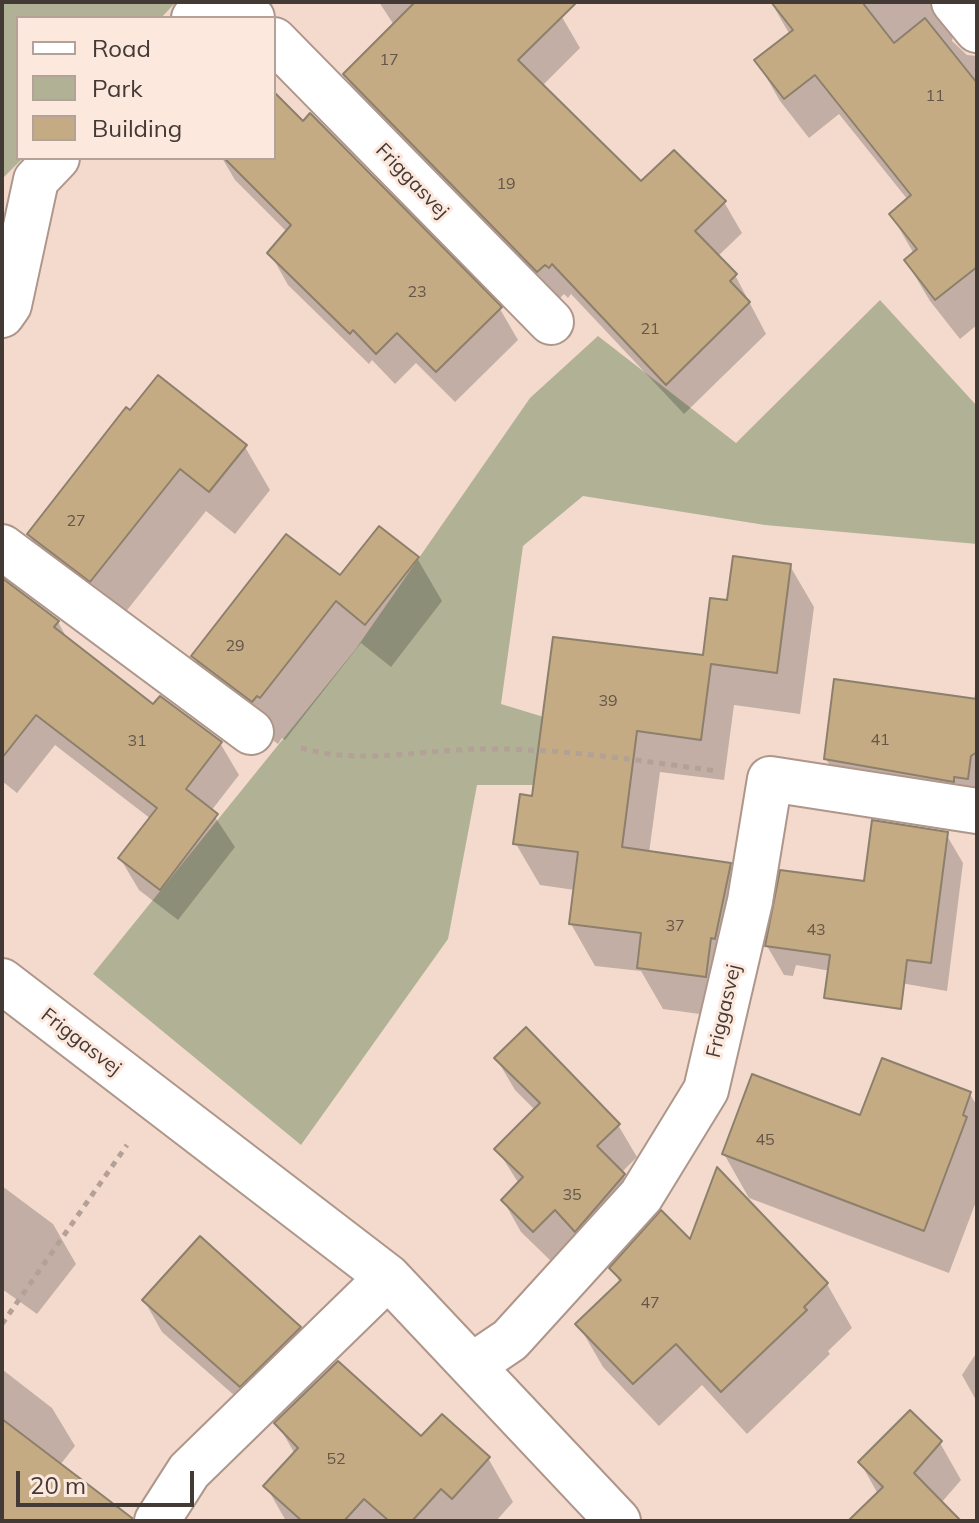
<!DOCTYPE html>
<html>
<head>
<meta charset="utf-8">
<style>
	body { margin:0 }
	#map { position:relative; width:979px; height:1523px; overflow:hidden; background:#f3dacd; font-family:Mulish,sans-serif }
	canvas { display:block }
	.frame { position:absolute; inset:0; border:4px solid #443a35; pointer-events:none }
	.legend { position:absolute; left:16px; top:16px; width:260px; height:144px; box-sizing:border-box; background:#fde8de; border:2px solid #b3a29a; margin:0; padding:10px 14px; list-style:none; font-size:24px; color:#443a35 }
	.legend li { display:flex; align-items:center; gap:16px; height:40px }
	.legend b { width:40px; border:2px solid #b3a29a }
	.scale { position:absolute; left:16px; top:1471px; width:178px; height:36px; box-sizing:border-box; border:4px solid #443a35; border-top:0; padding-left:10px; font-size:24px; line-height:28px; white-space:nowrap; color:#443a35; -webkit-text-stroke:6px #fde8de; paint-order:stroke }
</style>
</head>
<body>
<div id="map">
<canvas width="979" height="1523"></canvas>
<div class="frame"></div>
<ul class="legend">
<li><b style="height:10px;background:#fff"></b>Road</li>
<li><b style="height:22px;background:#b1b295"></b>Park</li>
<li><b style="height:22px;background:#c4ab84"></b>Building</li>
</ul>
<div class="scale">20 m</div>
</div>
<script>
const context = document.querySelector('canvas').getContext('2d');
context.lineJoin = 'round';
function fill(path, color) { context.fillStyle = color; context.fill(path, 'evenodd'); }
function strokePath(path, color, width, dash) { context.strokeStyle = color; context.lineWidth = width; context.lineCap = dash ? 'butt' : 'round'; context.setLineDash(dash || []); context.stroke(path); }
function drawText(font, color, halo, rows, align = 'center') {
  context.font = font + ' Mulish,sans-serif'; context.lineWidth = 6; context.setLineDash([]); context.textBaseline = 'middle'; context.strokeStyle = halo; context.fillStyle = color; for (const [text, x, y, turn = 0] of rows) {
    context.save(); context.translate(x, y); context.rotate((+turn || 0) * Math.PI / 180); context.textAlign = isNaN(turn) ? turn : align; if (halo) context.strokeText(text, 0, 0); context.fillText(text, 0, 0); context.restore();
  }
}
fill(new Path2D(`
	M2 2H176L161 18H18V158H23L2 179Z
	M880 300 977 406V544L765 525 583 496 523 546 501 704 616 739 613 785H477L448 939 301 1145 93 974 355 650 530 398 598 336 736 443Z`), '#b1b295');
fill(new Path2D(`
	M379 2H547L562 17 580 48 542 86 641 184 724 202 742 233 717 257 735 275 766 334 684 414 571 294 568 298 564 294 556 302 363 106 345 75 394 25Z
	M771 2H977L953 35 952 41 967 55 977 56V325L960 339 930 301 906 261 914 254 891 214 908 200 839 114 809 138 780 101 757 61 790 35Z
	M274 95 500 309 518 340 455 402 416 363 395 384 372 360 369 364 288 285 270 253 288 233 235 180 222 158H274Z
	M127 410 245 447 270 490 235 534 206 511 116 624 54 578 29 534Z
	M417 558 442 601 391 667 361 643 285 740 282 738 278 744 218 699 193 656 340 578Z
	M790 566 814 607 800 714 734 705 724 780 660 772 649 853 730 865 754 906 729 1018 663 1009 641 971 595 966 571 924 575 890 540 885 516 844 534 798 705 658 728 602Z
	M2 581 58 622 69 642 154 707 220 743 239 775 211 811 235 847 178 920 139 890 120 858 151 819 55 745 17 793 2 781Z
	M977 679V824L851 802 826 759 974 700Z
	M946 834 963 863 947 991 796 965 793 976 784 975 767 946Z
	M496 1058 618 1125 637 1157 621 1173 642 1207 552 1262 521 1232 503 1200 519 1184 497 1149 535 1110 515 1090Z
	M970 1094 977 1106V1199L949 1273 749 1198 724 1154Z
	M2 1186 53 1224 76 1264 37 1314 2 1289Z
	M691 1243 827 1284 852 1328 828 1351 830 1354 747 1434 702 1385 659 1426 603 1367 578 1324 620 1283 612 1268Z
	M144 1300 300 1328 318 1360 259 1417 162 1332Z
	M977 1352V1402L962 1375Z
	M3 1370 52 1408 75 1446 60 1465 132 1521H2Z
	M277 1423 422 1439 488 1458 513 1502 496 1521H286L266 1486 295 1454Z
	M940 1443 961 1480 941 1503 958 1521H851L878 1494 860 1462Z`), '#0003');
const building = new Path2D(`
	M415 2H577L518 60 641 181 674 150 726 201 695 231 737 274 730 281 750 302 666 385 552 264 549 268 545 265 537 272 343 74Z
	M771 2H862L894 43 925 18 977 83V267L935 300 904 260 917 249 889 214 911 195 815 75 784 99 754 60 793 30Z
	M274 92 303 121 310 113 502 307 436 372 397 333 376 354 353 330 350 334 267 253 291 225 224 158H274Z
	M158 375 247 445 209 492 180 469 90 582 27 534 126 407 130 410Z
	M379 526 419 557 365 625 336 601 260 698 257 696 252 702 191 656 286 534 340 575Z
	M733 556 791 564 777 673 711 664 701 740 637 731 622 847 731 863 715 939 711 938 706 977 637 968 641 933 569 924 578 852 513 844 520 794 532 796 553 637 703 655 710 598 727 600Z
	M2 578 59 621 54 627 153 704 160 696 222 742 186 789 218 814 160 890 118 858 157 808 36 715 2 758Z
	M834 679 977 699V752L971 756 968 779 954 777V782L824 759Z
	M872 820 948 832 931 963 907 960 901 1009 824 998 830 955 765 946 780 870 864 881Z
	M526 1027 620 1124 597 1146 625 1174 575 1232 555 1210 533 1232 501 1200 523 1177 494 1149 540 1103 494 1058Z
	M882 1058 971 1092 963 1115 967 1117 924 1231 722 1154 752 1074 860 1115Z
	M717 1167 828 1283 804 1307 807 1310 721 1392 676 1344 633 1384 575 1324 621 1280 609 1268 661 1210 690 1239Z
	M200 1236 301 1327 240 1387 142 1300Z
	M338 1361 421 1436 442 1414 490 1457 452 1499 441 1489 412 1521H389L364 1499 344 1521H302L263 1486 298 1448 274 1423Z
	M910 1410 942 1441 914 1473 961 1521H848L883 1487 858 1462Z
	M2 1419 132 1518V1521H2Z`);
fill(building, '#c4ab84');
strokePath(building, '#8c7f6b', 2);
const street = new Path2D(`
	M236 2 252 18
	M954 2 977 30
	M194 18 209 2
	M274 40 551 322
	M2 315 9 305 36 180 57 158
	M2 547 251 732
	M2 981 388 1277 618 1521
	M473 1365 510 1340 641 1196 706 1090 750 901 770 779 977 811
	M157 1521 189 1471 388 1277`);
strokePath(street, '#ae968a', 48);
strokePath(new Path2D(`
	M301 748C365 766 427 748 491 749 567 749 642 761 717 771
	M2 1324 127 1145`), '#b3a096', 5, [6, 6]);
strokePath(street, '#fff', 44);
drawText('16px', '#645649', null, [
	["17",389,60],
	["11",935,96],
	["19",506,184],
	["23",417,292],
	["21",650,329],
	["27",76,521],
	["29",235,646],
	["39",608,701],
	["41",880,740],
	["31",137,741],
	["37",675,926],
	["43",816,930],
	["45",765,1140],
	["35",572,1195],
	["47",650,1303],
	["52",336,1459]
]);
drawText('20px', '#443a35', '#fde8de', [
	["Friggasvej",412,181,46],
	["Friggasvej",724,1011,-77],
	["Friggasvej",81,1042,38]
]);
</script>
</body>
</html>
